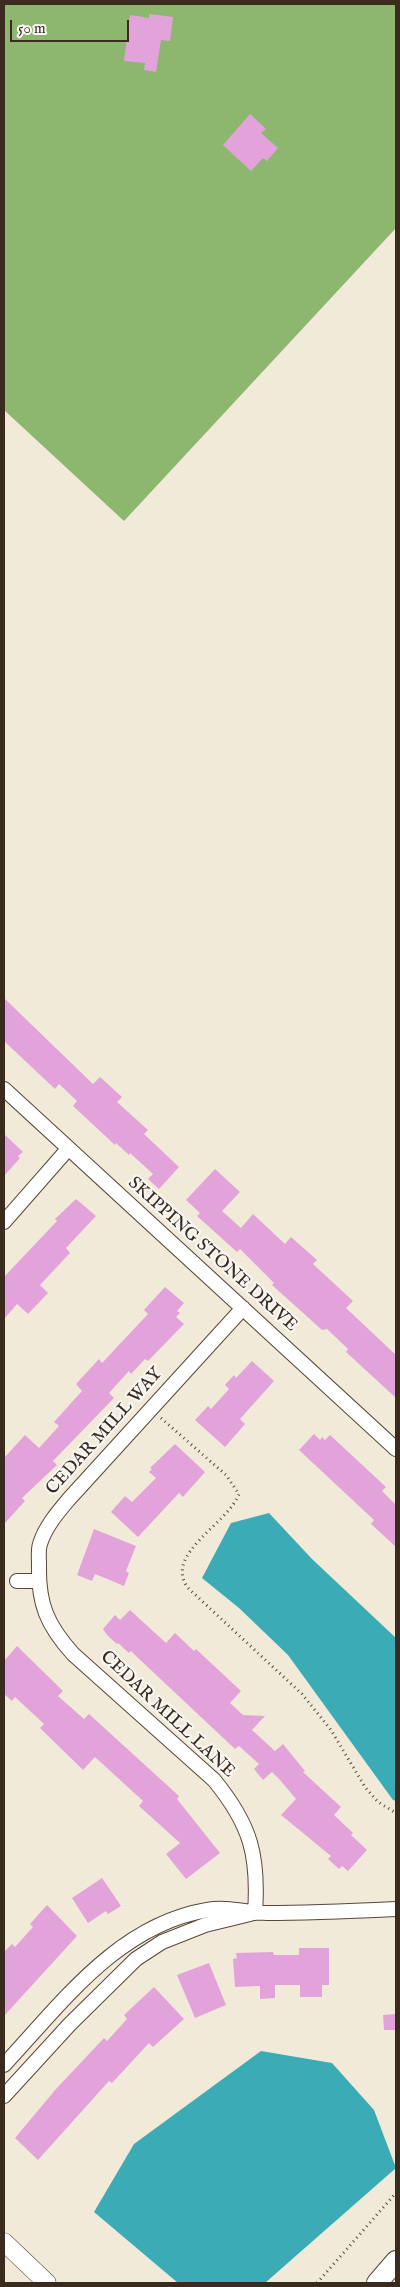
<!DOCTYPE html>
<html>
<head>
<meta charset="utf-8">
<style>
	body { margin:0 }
	#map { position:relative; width:400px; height:2287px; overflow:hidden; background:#f2ead8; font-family:"IM FELL English",serif }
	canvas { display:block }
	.frame { position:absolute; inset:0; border:5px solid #3b2a1e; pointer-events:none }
	.scale { position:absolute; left:10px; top:20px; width:119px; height:22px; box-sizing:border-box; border:2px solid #3b2a1e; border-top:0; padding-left:6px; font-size:15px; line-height:18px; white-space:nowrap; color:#3b2a1e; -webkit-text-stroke:4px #f6f6f2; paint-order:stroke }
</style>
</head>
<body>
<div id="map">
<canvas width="400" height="2287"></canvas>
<div class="frame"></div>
<div class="scale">50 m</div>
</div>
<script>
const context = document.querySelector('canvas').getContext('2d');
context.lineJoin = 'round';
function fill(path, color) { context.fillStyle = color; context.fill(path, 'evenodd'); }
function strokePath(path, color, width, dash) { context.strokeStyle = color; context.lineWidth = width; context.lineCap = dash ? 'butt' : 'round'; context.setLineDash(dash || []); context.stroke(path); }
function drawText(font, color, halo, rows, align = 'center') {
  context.font = font + ' "IM FELL English",serif'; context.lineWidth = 4.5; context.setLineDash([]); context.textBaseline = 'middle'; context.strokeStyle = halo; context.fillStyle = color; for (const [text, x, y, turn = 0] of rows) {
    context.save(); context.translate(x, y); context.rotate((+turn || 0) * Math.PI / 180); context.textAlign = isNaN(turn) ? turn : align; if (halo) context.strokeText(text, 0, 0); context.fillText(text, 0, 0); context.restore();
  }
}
fill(new Path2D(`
	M4 4H396V228L124 521 4 410Z`), '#8db76e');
fill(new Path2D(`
	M269 1513 312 1559 396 1638V1801L393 1800 288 1655 239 1608 202 1578 231 1523Z
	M261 2051 332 2063 374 2110 396 2168 265 2283H178L94 2212 134 2144Z`), '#3bacb5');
fill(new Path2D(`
	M149 14 173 17 170 41 161 40 156 72 144 70 145 63 124 61 130 15 149 18Z
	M250 114 266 129 261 133 278 148 267 161 263 158 251 171 223 145Z
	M4 998 93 1084 100 1077 122 1097 117 1102 148 1130 144 1134 179 1167 159 1189 148 1179 153 1174 130 1153 129 1155 116 1143 115 1145 73 1106 77 1101 59 1084 55 1089 4 1041Z
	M4 1134 23 1152 18 1156 20 1158 4 1176Z
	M215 1169 240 1192 222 1211 241 1228 253 1214 285 1244 291 1237 317 1260 313 1264 353 1301 346 1308 396 1355V1398L346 1352 348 1349 327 1329 322 1330 272 1285 274 1283 240 1249 237 1252 197 1216 200 1213 186 1200Z
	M76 1199 96 1216 66 1248 70 1253 40 1285 48 1293 28 1314 17 1304 4 1319V1277L57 1221 55 1219Z
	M165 1287 184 1303 177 1311 180 1313 176 1317 184 1324 148 1361 145 1359 131 1374 129 1371 109 1393 114 1398 53 1461 57 1465 22 1498 25 1501 4 1524V1458L25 1435 39 1448 59 1426 54 1422 82 1391 76 1384 99 1359 102 1363 148 1314 144 1310Z
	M252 1361 274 1381 240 1419 245 1424 225 1447 195 1420 208 1406 211 1409 229 1389 225 1385 234 1375 236 1378Z
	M314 1434 320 1440 322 1437 325 1440 330 1435 386 1487 382 1491 396 1505V1547L371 1524 374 1520 299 1450Z
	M175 1444 205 1472 183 1497 179 1493 138 1537 111 1512 125 1496 132 1502 156 1478 149 1472 152 1469 150 1468Z
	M94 1529 136 1546 126 1571 129 1573 124 1586 95 1574 92 1581 77 1575Z
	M130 1610 166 1643 175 1633 194 1651 196 1649 241 1691 230 1703 243 1715 265 1716 252 1730 275 1751 283 1744 305 1771 303 1772 341 1807 334 1815 353 1833 351 1835 367 1850 348 1871 342 1866 339 1869 328 1859 331 1856 281 1815 296 1799 280 1780 272 1772 263 1780 254 1769 259 1764 239 1746 235 1749 136 1656 131 1651 129 1653 118 1643 117 1644 107 1635 103 1629 115 1615 120 1620Z
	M17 1646 63 1691 58 1696 84 1719 89 1714 179 1796 177 1799 220 1853 186 1879 166 1854 180 1843 139 1806 143 1801 95 1757 83 1770 40 1728 44 1724 15 1697 12 1701 4 1694V1661Z
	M102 1878 121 1906 108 1914 106 1911 88 1923 72 1898Z
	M47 1905 77 1936 4 2016V1952L12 1944 15 1947 33 1927 30 1924Z
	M299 1948H329V1985H322V1997H300V1985H275V1998L260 1999V1986L235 1987 233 1959 237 1958 236 1953 273 1952 274 1955H299Z
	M209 1963 226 2005 195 2018 177 1975Z
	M154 1987 184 2019 153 2047 149 2043 112 2083 109 2081 38 2160 15 2138 56 2089 104 2038 107 2041 127 2019 124 2015Z
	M396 2014V2030H384L383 2015Z`), '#e2a3da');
const minor = new Path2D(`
	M4 1089 396 1449
	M4 1222 68 1149
	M243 1308 69 1499C58 1512 45 1527 40 1544 38 1550 39 1558 39 1564 38 1604 47 1625 73 1654L214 1780C251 1825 259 1856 255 1913
	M17 1581H38
	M4 2065C62 2003 118 1925 207 1910 228 1906 247 1913 267 1913 310 1913 353 1911 396 1909
	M4 2096 70 2024 136 1959 162 1942 205 1925 250 1914`);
const tertiary = new Path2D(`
	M4 2242 47 2283`);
const secondary = new Path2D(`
	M377 2283 396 2261`);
strokePath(minor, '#56473a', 16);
strokePath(tertiary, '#56473a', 19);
strokePath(secondary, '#56473a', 22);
strokePath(new Path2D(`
	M161 1418 226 1475 239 1494C227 1525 163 1554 188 1588L302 1694 331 1730 365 1787 378 1802 396 1813
	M317 2283 396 2193`), '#56473a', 3, [1, 4]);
strokePath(minor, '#fff', 14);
strokePath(tertiary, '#fff', 18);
strokePath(secondary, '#fff', 20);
drawText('18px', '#3b2a1e', '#f6f6f2', [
	["SKIPPING STONE DRIVE",212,1255,42],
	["CEDAR MILL WAY",105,1432,-48],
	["CEDAR MILL LANE",167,1715,43]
]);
</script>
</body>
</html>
